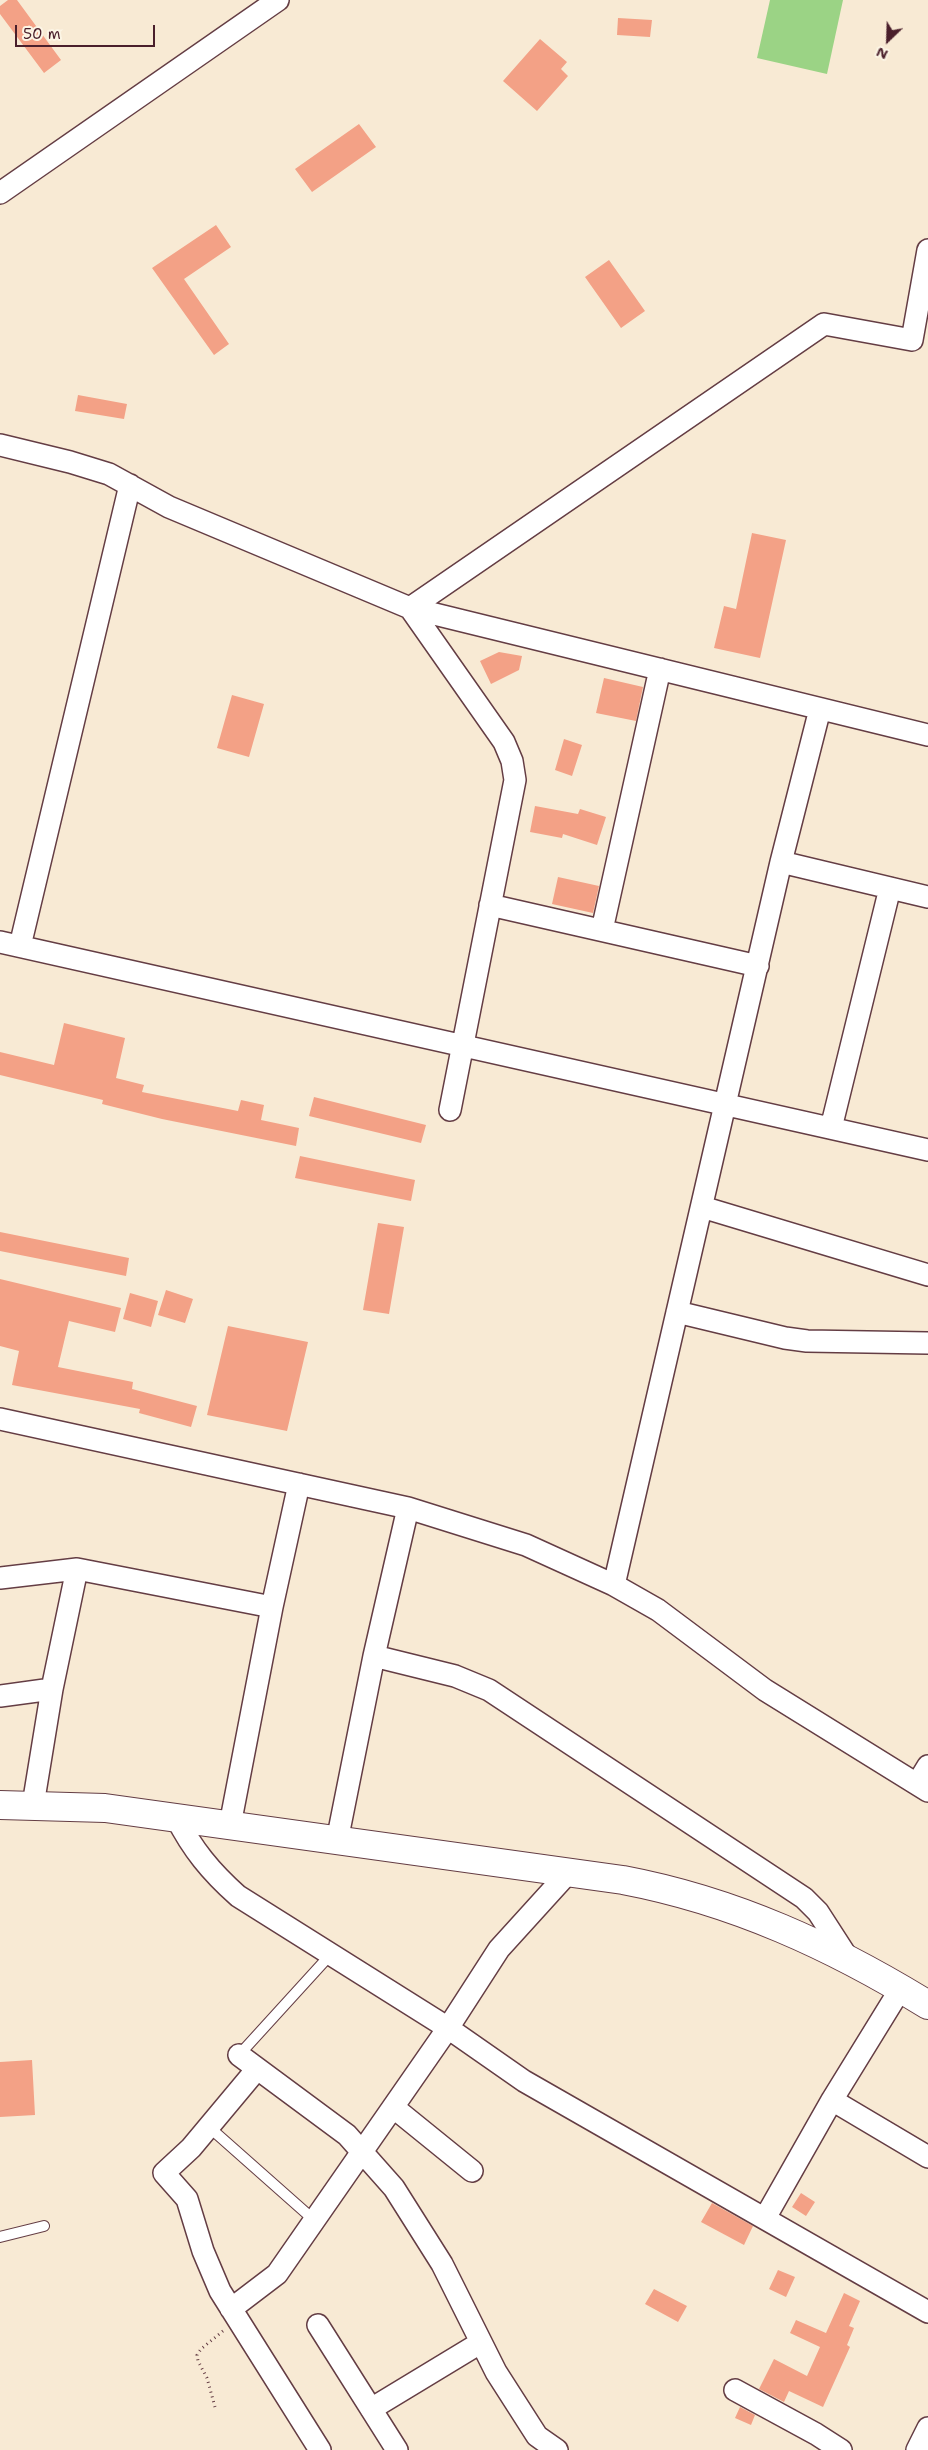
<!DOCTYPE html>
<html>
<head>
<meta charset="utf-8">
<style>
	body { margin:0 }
	#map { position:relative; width:928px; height:2450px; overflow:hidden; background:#f8ead4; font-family:"Shantell Sans",sans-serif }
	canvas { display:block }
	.north { position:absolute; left:863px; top:15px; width:50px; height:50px; -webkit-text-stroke:4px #fcf5e5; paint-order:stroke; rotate:204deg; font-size:14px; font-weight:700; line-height:20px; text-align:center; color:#4a1f2b }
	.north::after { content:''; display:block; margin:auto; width:18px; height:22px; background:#4a1f2b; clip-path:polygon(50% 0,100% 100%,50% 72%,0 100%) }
	.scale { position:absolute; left:15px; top:25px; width:140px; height:22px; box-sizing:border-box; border:2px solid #4a1f2b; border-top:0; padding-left:6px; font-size:15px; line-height:18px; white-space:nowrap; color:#4a1f2b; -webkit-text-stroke:4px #fcf5e5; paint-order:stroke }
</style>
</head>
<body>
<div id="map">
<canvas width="928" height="2450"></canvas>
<div class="north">N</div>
<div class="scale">50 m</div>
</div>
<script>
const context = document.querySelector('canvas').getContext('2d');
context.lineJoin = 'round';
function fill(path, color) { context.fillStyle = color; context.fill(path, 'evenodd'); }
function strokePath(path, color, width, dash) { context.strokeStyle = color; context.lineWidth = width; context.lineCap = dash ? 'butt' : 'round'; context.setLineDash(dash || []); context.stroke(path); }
fill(new Path2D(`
	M770 0H843L827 74 757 58Z`), '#9bd385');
fill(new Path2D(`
	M8 0H17L61 60 44 73 0 14V6Z
	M618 18 652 20 650 37 617 35Z
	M540 39 567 62 561 69 568 76 537 111 503 81Z
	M359 124 376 147 312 192 295 169Z
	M216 225 231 247 184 279 229 344 214 355 152 268Z
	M609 260 645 311 621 328 585 277Z
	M78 395 127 404 124 419 75 411Z
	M752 533 786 540 760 658 714 648 724 606 736 609Z
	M499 652 522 656 519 670 491 684 480 661Z
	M604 678 643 687 636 721 596 713Z
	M232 695 264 704 249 757 217 748Z
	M564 739 582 745 572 776 555 770Z
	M535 806 578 814 580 809 606 817 597 845 563 834 562 838 530 832Z
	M558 877 599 886 593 913 552 904Z
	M64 1023 125 1038 116 1078 144 1085 142 1092 238 1111 241 1100 264 1105 261 1120 299 1128 296 1146 162 1119 102 1104 103 1100 0 1075V1052L54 1065Z
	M314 1097 426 1125 421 1143 309 1116Z
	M300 1156 415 1180 411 1201 295 1178Z
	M378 1223 404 1227 389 1314 363 1310Z
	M0 1232 129 1258 126 1276 0 1251Z
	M0 1279 121 1308 115 1332 69 1321 58 1367 133 1382 132 1389 197 1406 191 1427 139 1413 140 1409 12 1385 19 1351 0 1346Z
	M166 1290 193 1299 185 1323 158 1315Z
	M130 1293 158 1301 151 1327 123 1319Z
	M228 1326 308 1342 287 1431 207 1415Z
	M32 2060 35 2115 0 2117V2062Z
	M801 2193 815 2202 806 2216 792 2207Z
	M712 2203 753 2226 744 2245 701 2222Z
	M778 2270 795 2277 786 2297 769 2289Z
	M654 2289 687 2306 678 2322 645 2304Z
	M844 2293 860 2301 849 2326 854 2328 847 2345 850 2347 823 2407 789 2391 784 2402 759 2389 774 2359 807 2376 820 2347 790 2333 796 2320 826 2333Z
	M740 2407 755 2415 751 2425 735 2418Z`), '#f3a186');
const service = new Path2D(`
	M239 2055 331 1954
	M209 2127 314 2220
	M0 2237 44 2226`);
const minor = new Path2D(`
	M0 193 278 0
	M0 445 70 462 109 474 169 507 410 608 928 735
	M781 862 928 897
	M490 905 758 966
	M602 930 660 669
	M0 942 928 1150
	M20 946 130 485
	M450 1110 515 780 512 761 504 742 410 608 824 324 912 340 928 250
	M831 1128 890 888
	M702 1207 928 1275
	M677 1312 785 1338 807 1341 928 1343
	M0 1419 408 1508 526 1545 614 1585 658 1610 765 1690 928 1791
	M0 1578 77 1569 272 1607
	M614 1585 781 862 820 709
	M374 1656 455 1676 489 1690 804 1898 818 1912 849 1960
	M0 1696 52 1689
	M917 1784 928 1766
	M33 1805 52 1689 77 1569
	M176 1817C192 1849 211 1872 238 1896L448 2028 524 2081 928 2312
	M230 1825 272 1607 299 1484
	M337 1841 374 1656 408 1508
	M239 2055 347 2135 394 2188 442 2264 496 2372 537 2436 557 2450
	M257 2069 191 2148 164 2173 187 2199 203 2251 220 2291 320 2450
	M832 2100 928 2157
	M393 2107 472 2171
	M765 2218 832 2100 901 1988
	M231 2309 277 2274 448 2028 499 1949 568 1873
	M318 2325 397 2450
	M735 2390 816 2434 841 2450
	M371 2409 480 2343
	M917 2450 928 2428`);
const primary = new Path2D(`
	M0 1805 105 1808 623 1880C734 1901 832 1946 928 2005`);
strokePath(service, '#643d44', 12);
strokePath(minor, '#643d44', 24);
strokePath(primary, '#643d44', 30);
strokePath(new Path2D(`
	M215 2407 207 2378 198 2361 197 2355 201 2349 223 2331`), '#643d44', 3, [1, 4]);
strokePath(service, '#fff', 10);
strokePath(minor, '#fff', 21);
strokePath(primary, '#fff', 28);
</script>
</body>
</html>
